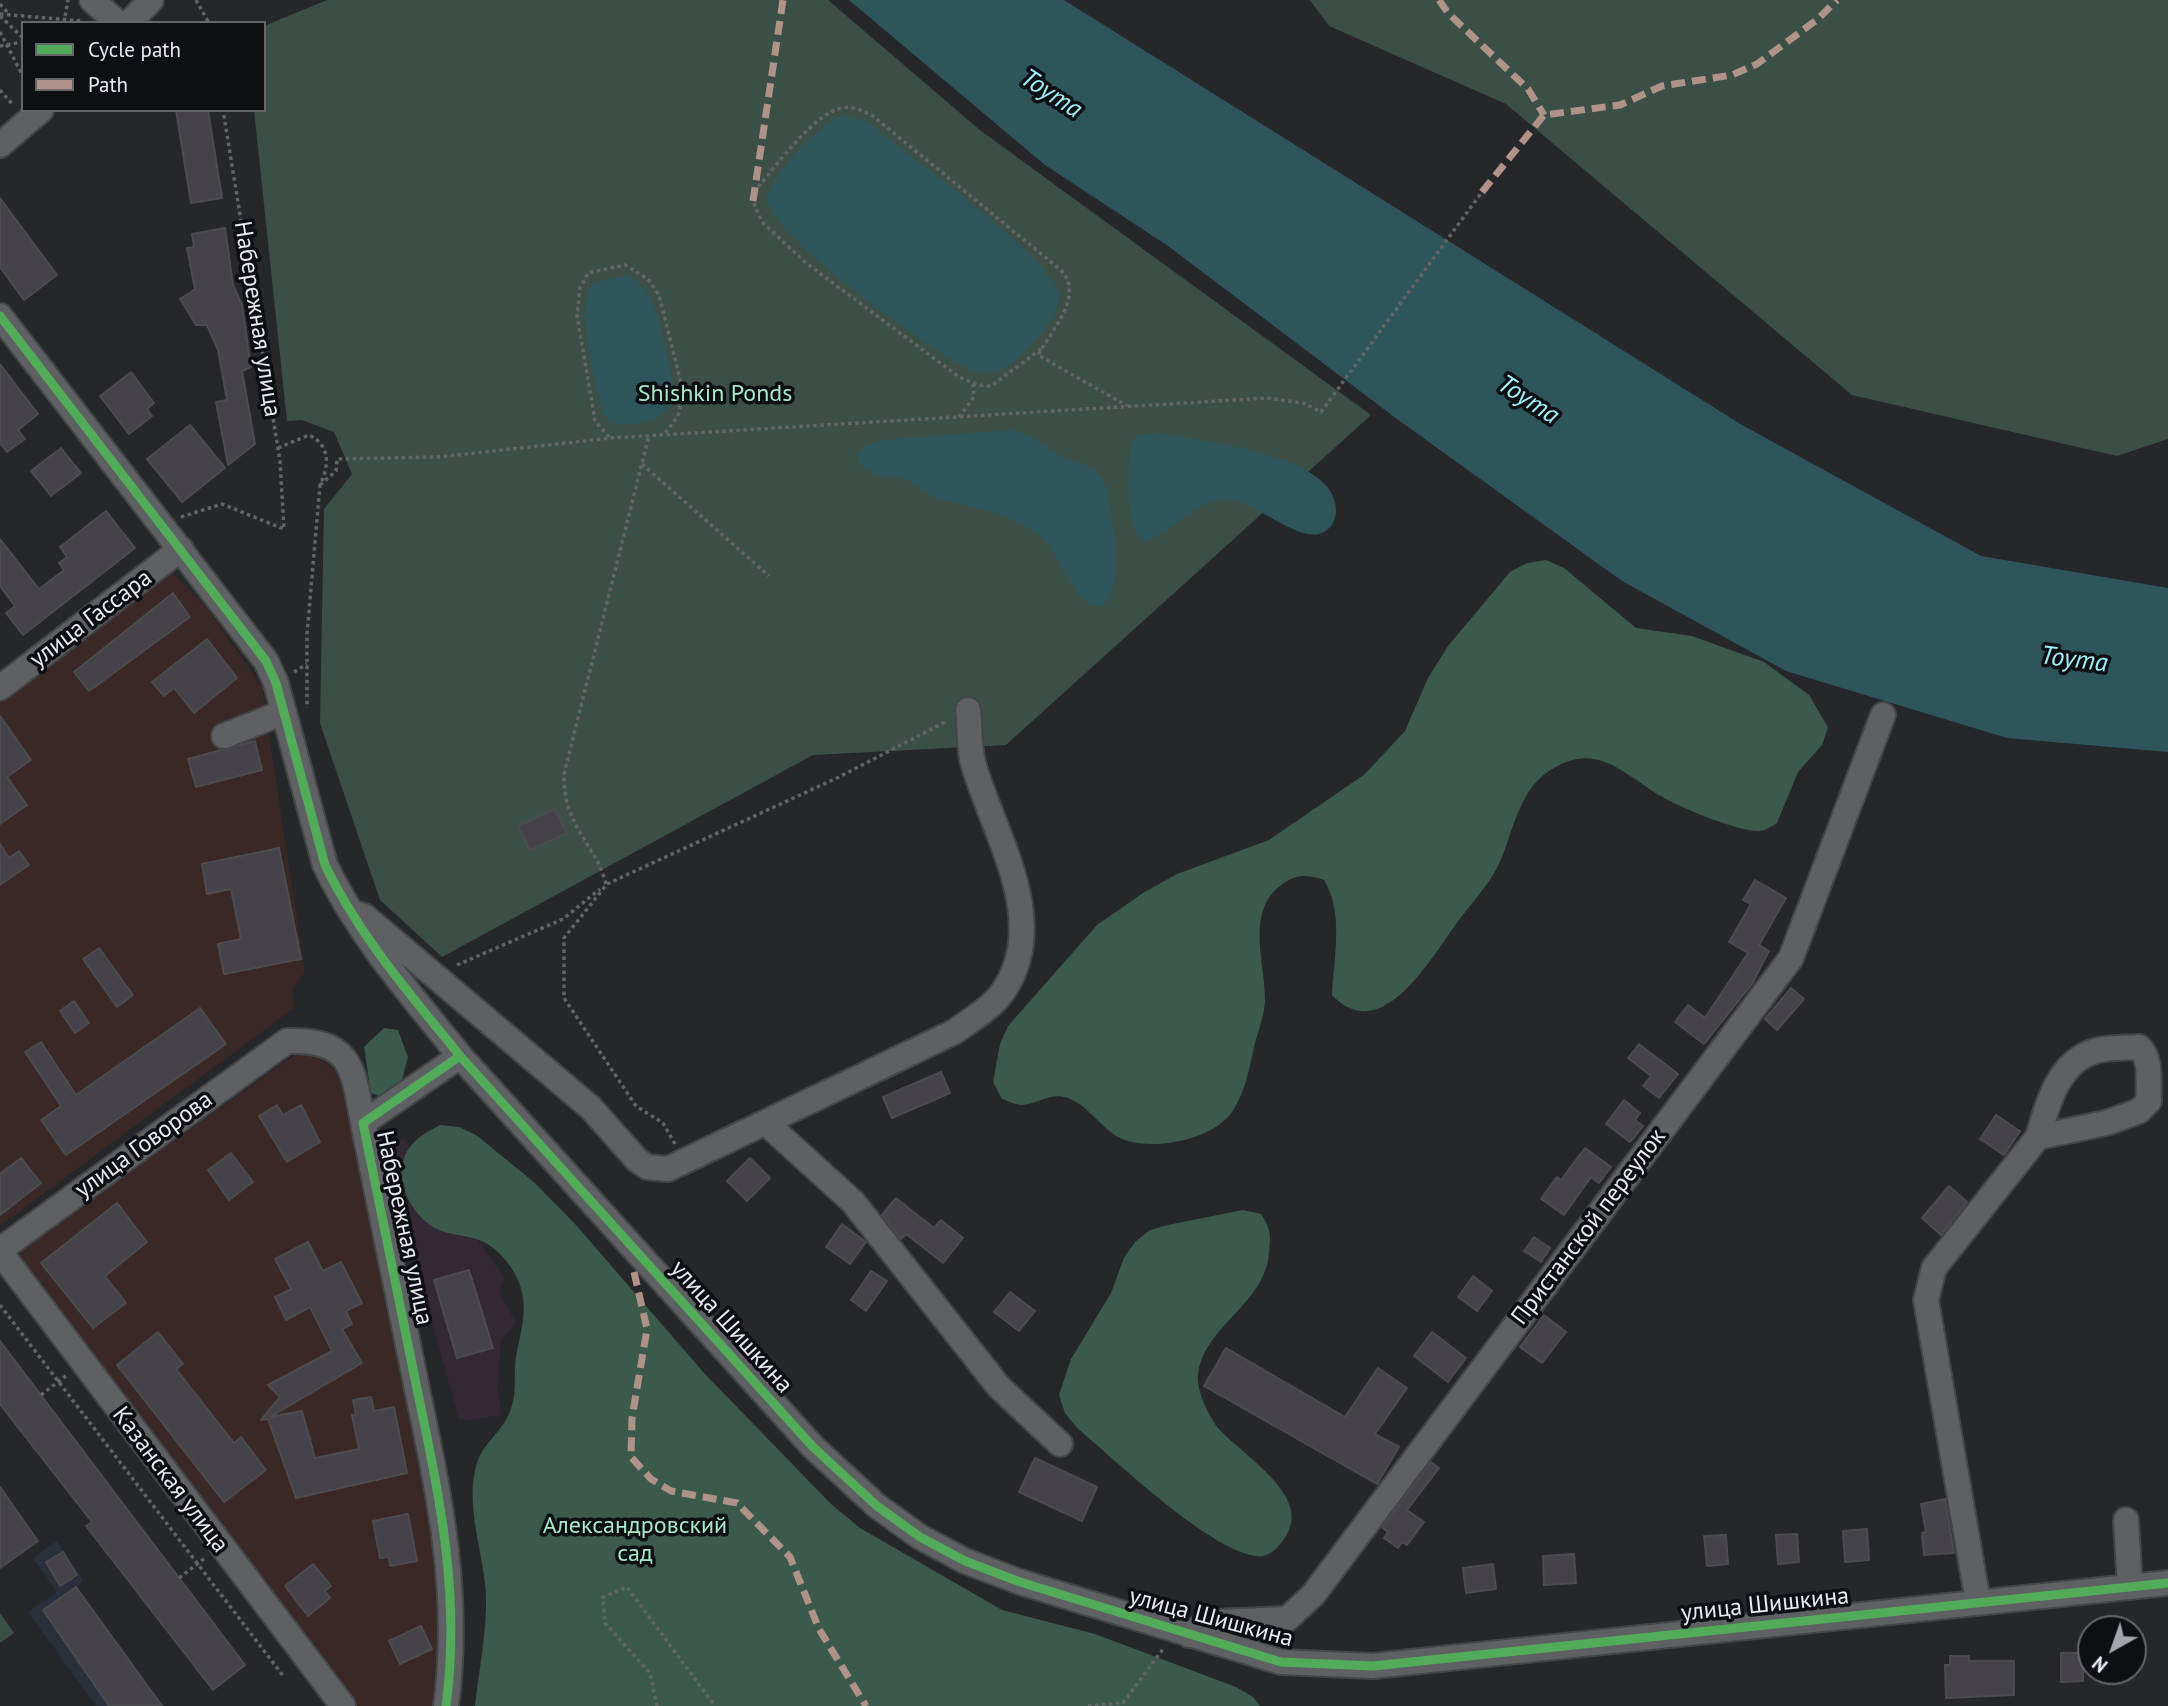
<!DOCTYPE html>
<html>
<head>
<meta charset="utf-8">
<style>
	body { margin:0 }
	#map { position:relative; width:2168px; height:1706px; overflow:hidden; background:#26272b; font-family:"PT Sans",sans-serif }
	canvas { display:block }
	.legend { position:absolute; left:21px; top:21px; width:245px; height:91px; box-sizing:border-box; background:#0e0f13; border:2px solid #66676b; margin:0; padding:9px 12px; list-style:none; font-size:21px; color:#e9ebf0 }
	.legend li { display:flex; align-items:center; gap:14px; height:35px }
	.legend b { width:35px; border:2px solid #66676b }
	.north { position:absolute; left:2077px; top:1615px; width:70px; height:70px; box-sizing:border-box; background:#0e0f13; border:2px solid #66676b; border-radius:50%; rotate:220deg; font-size:19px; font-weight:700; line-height:28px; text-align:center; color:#e9ebf0 }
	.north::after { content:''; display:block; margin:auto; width:24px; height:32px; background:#a5a6ab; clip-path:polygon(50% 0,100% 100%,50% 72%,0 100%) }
</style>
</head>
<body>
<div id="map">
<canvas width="2168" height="1706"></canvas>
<ul class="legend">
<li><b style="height:9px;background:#51ab58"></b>Cycle path</li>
<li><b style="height:9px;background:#af9288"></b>Path</li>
</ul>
<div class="north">N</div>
</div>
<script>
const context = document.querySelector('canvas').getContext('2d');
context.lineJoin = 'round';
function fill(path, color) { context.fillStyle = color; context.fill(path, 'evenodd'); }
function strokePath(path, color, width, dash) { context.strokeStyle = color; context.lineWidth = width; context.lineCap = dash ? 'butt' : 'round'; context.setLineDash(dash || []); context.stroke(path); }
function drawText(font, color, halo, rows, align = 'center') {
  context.font = font + ' "PT Sans",sans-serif'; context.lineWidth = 7; context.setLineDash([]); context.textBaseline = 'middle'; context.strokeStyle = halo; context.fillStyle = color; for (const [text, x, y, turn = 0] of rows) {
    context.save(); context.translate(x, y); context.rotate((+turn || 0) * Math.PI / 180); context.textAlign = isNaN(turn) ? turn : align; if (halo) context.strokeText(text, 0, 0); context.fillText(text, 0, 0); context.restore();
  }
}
fill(new Path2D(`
	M171 571 208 609 262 687 305 972 292 989 294 1008 0 1226V703Z
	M311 1054 333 1068 345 1091 431 1501 441 1590 436 1706H356L20 1258V1251L293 1056Z`), '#392826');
fill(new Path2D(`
	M57 1541 83 1580 77 1588 164 1706H96L28 1612 57 1592 33 1558Z`), '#292f3b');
fill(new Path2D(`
	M404 1139 505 1278 499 1291 515 1321 512 1329 501 1339 498 1388 501 1415 473 1420 459 1419 382 1146Z`), '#342834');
fill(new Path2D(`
	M327 0H828L981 131 1371 415 1006 745 813 755 442 957 380 900 320 723 324 509 352 474 334 432 302 420 287 421 254 110H264V26Z
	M1310 0H2168V439L2117 456 1852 395 1506 104 1329 26Z
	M0 1613 14 1633 0 1643Z`), '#3c4f46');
fill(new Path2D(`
	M1546 560 1564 568 1636 628 1692 636 1764 662 1809 695 1828 727 1822 745 1798 772 1777 823C1772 826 1764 832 1758 831 1737 831 1687 810 1668 800 1627 779 1599 737 1549 771 1517 792 1513 836 1497 868 1487 887 1469 906 1456 924 1430 960 1381 1047 1332 995 1334 956 1344 913 1324 880 1306 874 1295 874 1280 886 1245 913 1266 965 1265 1002 1264 1015 1259 1030 1255 1043 1250 1065 1246 1089 1234 1109 1216 1139 1159 1150 1128 1141 1103 1134 1092 1107 1068 1098 1050 1092 1039 1104 1022 1105 1016 1105 1008 1101 1002 1099L993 1082 1000 1044 1008 1026 1097 925 1143 893 1177 874 1269 840 1365 774 1405 731 1428 678 1448 646 1510 572 1527 563Z
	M384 1028 398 1030 408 1057 400 1088 384 1098 371 1093 364 1047Z
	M440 1125 459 1127 476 1135 535 1183 576 1225 704 1373 831 1504 860 1528 1002 1610 1095 1634 1236 1687 1253 1697 1260 1706H475C479 1670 487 1631 486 1595 484 1553 464 1504 477 1463 483 1444 501 1432 509 1414 518 1394 513 1377 516 1357 520 1334 528 1312 521 1289 517 1271 501 1252 486 1243 470 1234 452 1237 435 1228 409 1214 390 1173 410 1147 417 1137 429 1131 440 1125Z
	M1243 1210 1261 1214C1271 1229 1271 1236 1269 1253 1265 1304 1205 1325 1198 1374 1196 1390 1208 1415 1218 1428 1238 1452 1313 1495 1286 1536 1281 1544 1273 1554 1263 1556 1220 1561 1112 1457 1077 1428L1065 1413 1059 1395 1071 1359 1111 1293 1124 1258 1135 1242 1150 1230 1168 1225Z`), '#3b5a4c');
fill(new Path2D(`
	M849 0H1064L1742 425 1981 556 2168 588V752L2007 738 1786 671 1622 581 1397 419 1168 246 1045 165Z
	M841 115 866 121C901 150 1056 259 1059 297 1060 317 1032 345 1018 358 992 379 978 375 951 360 909 331 779 243 767 199 772 172 818 128 841 115Z
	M627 276C651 285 658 315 663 338 671 377 690 419 634 424 626 425 614 427 609 421 597 408 586 336 585 317 585 304 587 291 595 282Z
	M1013 430C1032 435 1043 446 1060 455 1074 464 1091 463 1102 478 1113 493 1135 643 1081 598L1044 539 1028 527 1002 515 936 498 904 478 875 475 859 464 857 455 864 447 882 440Z
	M1158 433C1198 441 1339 453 1336 512 1335 521 1331 529 1322 533 1298 543 1258 503 1230 500 1199 496 1172 533 1145 542 1123 525 1128 476 1130 450L1132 440 1139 434Z`), '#2e565a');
const building = new Path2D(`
	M176 110H208L222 198 191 203Z
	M0 198 57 275 24 300 0 267Z
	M225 228 233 285 242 305 251 367 242 371 255 444 228 465 216 402 227 400 218 350 207 325H196L180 299 195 289 187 248 194 247 192 234Z
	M0 364 38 414 18 430 25 439 7 452 0 443Z
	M131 372 154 403 147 409 152 416 129 434 100 396Z
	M190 425 225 468 182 502 147 459Z
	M61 448 81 473 51 496 31 471Z
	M106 511 135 548 23 635 6 613 15 606 0 586V539L39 589 64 570 59 563 67 557 60 547Z
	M173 593 190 617 89 691 74 672Z
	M207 639 237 678 194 713 174 688 164 696 152 682Z
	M0 716 31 760 7 777 27 805 0 824Z
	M255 741 262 770 196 787 188 759Z
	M555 809 567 833 530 850 518 826Z
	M0 844 9 858 19 851 29 865 0 885Z
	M279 848 301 959 224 974 218 944 241 939 231 889 207 894 202 864Z
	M1755 880 1786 898 1759 945 1769 951 1752 984 1704 1044 1675 1022 1688 1005 1705 1018 1748 953 1729 942 1751 904 1743 900Z
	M99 948 133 995 117 1007 83 959Z
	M1791 988 1804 999 1777 1030 1765 1019Z
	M74 1001 89 1023 75 1033 60 1011Z
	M200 1008 226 1044 66 1155 41 1120 61 1106 25 1052 41 1042 76 1095Z
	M1639 1044 1678 1074 1659 1098 1643 1086 1651 1076 1628 1058Z
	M941 1072 950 1093 892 1118 883 1097Z
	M1624 1100 1640 1113 1635 1120 1643 1126 1630 1142 1606 1124Z
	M277 1105 283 1115 301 1105 320 1142 287 1162 259 1116Z
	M1996 1115 2020 1131 2004 1155 1980 1139Z
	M1585 1148 1611 1167 1599 1183 1591 1177 1564 1215 1541 1199 1557 1177 1561 1180Z
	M231 1153 253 1182 229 1200 208 1170Z
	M21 1158 41 1183 0 1215V1174Z
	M750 1158 770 1178 747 1201 727 1181Z
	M1949 1186 1967 1202 1941 1235 1922 1218Z
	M896 1198 934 1228 941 1220 963 1238 943 1263 906 1234 901 1239 882 1215Z
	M117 1203 147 1242 105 1276 126 1303 93 1328 41 1263Z
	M842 1224 866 1242 850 1264 826 1247Z
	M1534 1237 1550 1248 1541 1262 1524 1251Z
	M308 1242 323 1271 341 1262 362 1303 346 1311 352 1324 342 1329 362 1363 270 1417 302 1411 315 1458 359 1449 352 1415H356L353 1400 371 1397 374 1411 394 1407 407 1473 296 1498 268 1419 261 1420 280 1397 268 1385 332 1351 310 1307 286 1320 275 1297 291 1289 275 1259Z
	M469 1270 493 1348 457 1358 434 1280Z
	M871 1271 887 1281 866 1311 851 1300Z
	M1473 1276 1492 1291 1477 1311 1458 1297Z
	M1010 1292 1035 1311 1019 1331 994 1312Z
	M1544 1315 1566 1332 1542 1363 1520 1347Z
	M158 1332 183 1364 176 1369 234 1443 241 1437 266 1470 224 1502 117 1365Z
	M1432 1332 1466 1358 1448 1382 1414 1356Z
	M0 1341 245 1665 213 1690 86 1526 92 1522 0 1404Z
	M1226 1348 1345 1417 1378 1368 1407 1388 1375 1434 1399 1447 1377 1484 1204 1386Z
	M1035 1458 1097 1487 1082 1521 1019 1492Z
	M1431 1462 1439 1468 1407 1510 1424 1522 1407 1545 1402 1542 1398 1548 1384 1538 1388 1532 1382 1527Z
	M0 1487 38 1541 0 1568Z
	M1945 1499 1954 1553 1924 1555 1922 1533 1926 1532 1921 1504Z
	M408 1514 417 1561 390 1566 389 1557 380 1558 373 1521Z
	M1867 1529 1869 1560 1845 1562 1843 1531Z
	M1797 1534 1799 1562 1778 1564 1776 1535Z
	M1726 1535 1728 1564 1707 1566 1704 1536Z
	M63 1552 77 1575 60 1586 46 1562Z
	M1574 1554 1576 1583 1544 1585 1543 1556Z
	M313 1564 331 1586 325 1591 330 1598 308 1616 285 1586Z
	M1493 1564 1496 1589 1466 1593 1463 1568Z
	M76 1587 162 1706H109L43 1610Z
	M421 1626 432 1649 400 1664 389 1641Z
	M2061 1653H2083V1681L2061 1682Z
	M1950 1656H1969V1661H2014V1695L1946 1698 1945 1665H1950Z`);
fill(building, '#454349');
strokePath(building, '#4c4c4f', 2);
const minor = new Path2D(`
	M92 0 118 23
	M129 23 151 0
	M0 145 41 110
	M0 316 266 661 276 683 325 865C359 936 411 995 460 1056L363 1123C380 1210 398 1297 416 1384 439 1494 461 1593 446 1706
	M0 688 181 549
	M224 736 284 712
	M357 914 364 916 591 1108 637 1160 647 1167 668 1169 954 1032C972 1019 994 1007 1006 987 1049 917 993 833 973 763 969 747 970 727 968 710
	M460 1056 813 1447 877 1506 920 1537 965 1561 1020 1582 1281 1662 1373 1666 2168 1583
	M766 1123 853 1202 999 1387 1060 1444
	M0 1250 287 1041C352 1039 353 1068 363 1123
	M0 1252 343 1706
	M2126 1520 2130 1587
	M1978 1602 1926 1300 1934 1268 2038 1137 2106 1123 2139 1111 2149 1101C2147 1083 2153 1060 2139 1047 2125 1048 2109 1047 2095 1051 2058 1062 2047 1105 2038 1137
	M1189 1635 1203 1625 1213 1622 1287 1619 1313 1595 1791 958 1883 715`);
strokePath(minor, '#434548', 28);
strokePath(new Path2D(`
	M196 0 209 23
	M0 4 8 13
	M0 14 82 21
	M0 16 23 38
	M64 23 68 0
	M0 32 23 76
	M0 46 23 42
	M0 90 13 105
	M1041 349 991 386 978 385 959 377 806 263 762 222 753 201 758 187C776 166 815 112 842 108 853 106 863 111 873 116L1062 271C1084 297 1051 331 1038 355L1127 406
	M959 417 974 397 973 384
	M609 437 595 421 577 315 580 288 588 273 625 265 648 279 659 295 683 391 678 416 665 433
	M278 448 309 435C331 446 329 466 320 485L307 634V708
	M642 464 769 576
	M320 485 336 471 337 459 439 457 611 438 1267 398 1303 403 1321 412 1482 192
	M181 517 222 504 284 529 280 461 223 110
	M294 672 307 664
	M606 884C596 844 563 827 564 774L649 435
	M457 965 563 919 600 889
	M675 1144 663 1123 636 1106 564 998V938L607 884 839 777 947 721
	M0 1305 284 1677
	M41 1395 67 1375
	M179 1578 205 1558
	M657 1706 650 1673 605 1623 603 1597 627 1587 715 1706
	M1088 1706 1123 1703 1163 1649`), '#636466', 3.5, [3.5, 3.5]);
strokePath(minor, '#5e6063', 24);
strokePath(new Path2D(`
	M1439 0 1448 13 1528 89 1544 115
	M1482 192 1544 115 1620 105 1662 86 1732 75 1757 64 1818 19 1837 0
	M753 201 783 0
	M634 1272 647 1329 632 1418 631 1457 651 1479 671 1491 737 1503 790 1557 819 1629 866 1706`), '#af9288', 7, [14, 7]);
strokePath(new Path2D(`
	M0 316 266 661 276 683 325 865C359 936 411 995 460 1056L363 1123C380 1210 398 1297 416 1384 439 1494 461 1593 446 1706
	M460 1056 813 1447 877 1506 920 1537 965 1561 1020 1582 1281 1662 1373 1666 2168 1583`), '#51ab58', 9);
drawText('24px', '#e9ebf0', '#0e0f13', [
	["Набережная улица",257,319,81],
	["улица Гассара",91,619,-37],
	["улица Говорова",144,1145,-36],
	["Пристанской переулок",1589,1227,-53],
	["Набережная улица",404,1228,78],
	["улица Шишкина",731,1327,48],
	["Казанская улица",170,1480,53],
	["улица Шишкина",1765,1605,-6],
	["улица Шишкина",1211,1618,15]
]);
drawText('24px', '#a6e8c8', '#0e0f13', [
	["Shishkin Ponds",715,394],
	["Александровский",635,1526],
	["сад",635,1554]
]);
drawText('italic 26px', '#a0f1f8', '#0e0f13', [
	["Toyma",1051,94,33],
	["Toyma",1528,400,33],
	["Toyma",2074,660,7]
]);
</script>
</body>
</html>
